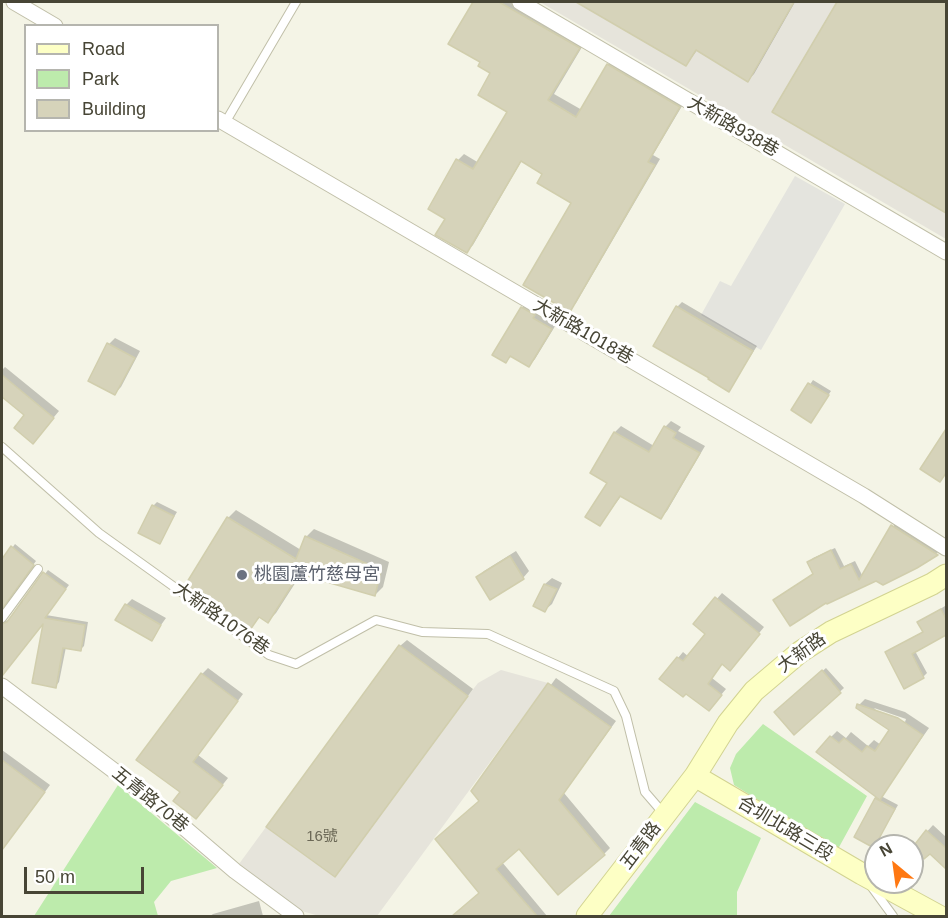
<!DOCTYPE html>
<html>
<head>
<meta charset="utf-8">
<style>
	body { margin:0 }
	#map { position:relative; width:948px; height:918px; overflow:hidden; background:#f4f4e6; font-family:Helvetica,sans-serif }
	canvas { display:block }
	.frame { position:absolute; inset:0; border:3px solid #474535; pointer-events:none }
	.legend { position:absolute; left:24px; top:24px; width:195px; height:108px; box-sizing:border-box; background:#fff; border:2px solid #b5b5ae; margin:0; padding:8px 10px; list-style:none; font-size:18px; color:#474535 }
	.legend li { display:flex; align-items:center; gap:12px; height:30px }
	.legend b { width:30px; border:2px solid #b5b5ae }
	.north { position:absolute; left:864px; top:834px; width:60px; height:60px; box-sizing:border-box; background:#fff; border:2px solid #b5b5ae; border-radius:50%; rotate:331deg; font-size:16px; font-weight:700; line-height:24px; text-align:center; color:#474535 }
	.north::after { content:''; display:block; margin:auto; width:21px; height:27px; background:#ff7812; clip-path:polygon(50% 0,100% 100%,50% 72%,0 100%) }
	.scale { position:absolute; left:24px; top:867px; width:120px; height:27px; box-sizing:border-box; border:3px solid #474535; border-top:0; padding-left:8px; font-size:18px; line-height:21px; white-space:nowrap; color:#474535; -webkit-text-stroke:4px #fff; paint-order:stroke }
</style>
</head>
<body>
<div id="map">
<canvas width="948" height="918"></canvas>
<div class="frame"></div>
<ul class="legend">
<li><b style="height:8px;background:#fdffc5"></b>Road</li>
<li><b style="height:16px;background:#bdebac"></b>Park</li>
<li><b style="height:16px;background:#d6d3ba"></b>Building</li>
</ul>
<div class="north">N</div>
<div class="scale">50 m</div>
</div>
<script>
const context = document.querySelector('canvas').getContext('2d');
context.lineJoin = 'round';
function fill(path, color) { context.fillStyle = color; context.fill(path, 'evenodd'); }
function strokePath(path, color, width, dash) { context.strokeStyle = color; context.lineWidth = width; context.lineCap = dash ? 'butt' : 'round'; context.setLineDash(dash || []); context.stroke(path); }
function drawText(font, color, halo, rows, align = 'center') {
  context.font = font + ' Helvetica,"Noto Sans TC",sans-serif'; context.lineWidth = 6; context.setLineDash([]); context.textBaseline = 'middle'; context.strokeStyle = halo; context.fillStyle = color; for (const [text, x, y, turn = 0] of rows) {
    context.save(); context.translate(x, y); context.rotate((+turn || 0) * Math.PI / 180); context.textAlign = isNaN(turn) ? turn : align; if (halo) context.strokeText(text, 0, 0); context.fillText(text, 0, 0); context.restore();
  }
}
fill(new Path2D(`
	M540 2H946V239Z
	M501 670 548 683 377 916H319L302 911 239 864 266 827 335 877 468 696 478 683Z`), '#e6e4db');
fill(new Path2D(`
	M763 724 867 796 838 849 734 785 730 768 736 754Z
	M118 785 217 868 171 881 154 902 158 916H34Z
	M695 802 761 838 737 892V916H609Z`), '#bdebac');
fill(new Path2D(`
	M795 176 845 204 761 350 701 315 720 281 731 286Z`), '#e4e4de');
fill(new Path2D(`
	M473 2H516L585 42 554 94 582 110 608 65 615 59 685 101 653 155 660 159 576 303 569 310 573 202 544 173 522 160 473 245 467 251 447 218 458 160 464 154 479 163 509 111 492 72 482 62Z
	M579 2H795L754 74 748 80 698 49 686 65Z
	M839 2H946V211L774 112Z
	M528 301 557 323 535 359 529 366 512 356 506 361 522 308Z
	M682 302 757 346 729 390 711 377 655 346 677 307Z
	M115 338 140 351 121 387 115 393 109 344Z
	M5 367 59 411 39 435 26 415 2 395V370Z
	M813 380 831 391 811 421 793 410Z
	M671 421 681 427 678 431 705 446 667 511 661 517 622 495 600 524 609 482 592 472 615 432 621 426 654 446 665 427Z
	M946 431V474L940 480 922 468Z
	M157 502 177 512 159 542 153 506Z
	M236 510 301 550 306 537 314 529 389 562 383 587 375 595 301 574 276 613 268 621 261 616 250 628 228 518Z
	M896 522 941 550 917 567 876 580 779 596 814 573 809 562 813 558 835 548 844 566 855 561 863 577Z
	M15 544 36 561 2 608V562Z
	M516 551 529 571 523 578 478 577 484 571Z
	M48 570 69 585 46 615 88 622 84 646 80 650 66 647 59 682 56 686 45 620 2 673V619L6 621 10 619Z
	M552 578 562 583 552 604 545 610 535 606 545 584Z
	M722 593 764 627 735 663H723L712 678 726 689 709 709 678 658 683 652 689 657 707 634 695 624Z
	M132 599 166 618 151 639 126 605Z
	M945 606 946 633 915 651 927 673 923 677 886 652 924 631 919 622Z
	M407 640 473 689 341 869 400 646Z
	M208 668 243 694 198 755 228 778 202 811 182 791 202 674Z
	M826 668 844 688 794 732 780 708Z
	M556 678 616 721 564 793 610 848 604 854 520 847 502 862 547 916H452L481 893V800L473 791Z
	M865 699 905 712 929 728 881 796 898 805 874 846 876 799 879 797 831 737 837 731 846 738 851 732 868 746 874 740 881 745 891 730 859 705ZM874 708 906 719 905 722 879 713Z
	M2 750 50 785 2 850Z
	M933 825 946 837V867L930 852H918L912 864V848Z
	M259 901 263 916H210L213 914Z`), '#0003');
const building = new Path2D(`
	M473 2H499L580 48 548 100 576 117 607 64 680 107 648 162 655 165 570 312 523 285 571 203 537 183 542 174 521 161 467 253 435 235 445 219 428 209 456 159 473 169 507 112 478 95 490 73 478 66 480 62 448 44Z
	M576 2H794L748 82 696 50 686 66Z
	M837 2H946V213L772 112Z
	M676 306 753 351 729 392 708 379 709 378 653 346Z
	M521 307 535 315 533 318 552 329 529 367 510 356 506 363 492 355Z
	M107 343 135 358 115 395 88 381Z
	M2 375 54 418 33 444 14 428 24 415 2 397Z
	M808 383 829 395 811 423 791 410Z
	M664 426 676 433 673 438 700 453 661 519 620 496 600 526 585 517 607 483 590 473 614 432 649 452Z
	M946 429V473L940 482 920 469Z
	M152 505 174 516 160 544 138 533Z
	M227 517 296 559 305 536 381 570 375 596 299 574 268 623 259 617 250 630 184 587Z
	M891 525 938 555 917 568 883 585 876 581 827 604 826 603 790 626 773 600 813 574 807 562 831 550 840 569 851 564 859 580Z
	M11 546 34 565 2 609V559Z
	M510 556 524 579 490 600 476 577Z
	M43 572 66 589 45 618 85 625 81 651 63 648 56 688 32 683 43 624 2 676V624L7 622Z
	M544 584 557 589 545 612 533 606Z
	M715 597 760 634 730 671 722 664 708 684 722 695 709 711 686 694 683 697 659 679 677 657 683 661 705 634 693 624Z
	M125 604 161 625 152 641 115 620Z
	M941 609 946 619V635L912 654 924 678 904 689 885 652 923 632 917 622Z
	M399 645 468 696 335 877 266 827Z
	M822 670 841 693 794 735 774 712Z
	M201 673 238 701 193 762 223 785 196 819 173 801 180 792 136 760Z
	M548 683 611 727 559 800 605 855 558 895 519 849 496 869 537 916H452L479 893 435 839 479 801 471 791Z
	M857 704 898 718 923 735 880 800 816 752 830 736 839 743 844 738 862 752 867 746 875 751 889 730 856 708Z
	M2 760 45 792 2 850Z
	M875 798 895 809 874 848 854 837Z
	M926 830 946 848V869L930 854 924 859 912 848Z`);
fill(building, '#d6d3ba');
strokePath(building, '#d1cead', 1.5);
const lane = new Path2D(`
	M225 123 296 2
	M2 447 99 533 269 655 296 664 376 620 422 632 488 634 614 691 626 716 645 792 664 814
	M2 618 38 569
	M871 886 893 916`);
const street = new Path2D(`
	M14 2 55 26
	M520 2 946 252
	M218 119 864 496 946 548
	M2 686 146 795 235 871 296 916`);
const secondary = new Path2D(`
	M695 776 862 874 939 916
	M587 916 695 776 728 723 754 691 800 652 831 632 932 584 946 575`);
strokePath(lane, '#c0bfa8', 10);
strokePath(street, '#c0bfa8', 17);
strokePath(secondary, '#d2d391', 23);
strokePath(lane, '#fff', 8);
strokePath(street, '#fff', 15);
strokePath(secondary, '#fdffc5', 21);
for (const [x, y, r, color] of [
	[242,575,6,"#6b7280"]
]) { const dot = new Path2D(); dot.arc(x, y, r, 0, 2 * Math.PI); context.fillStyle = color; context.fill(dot); strokePath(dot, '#fff', 2); }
drawText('15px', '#6b6856', null, [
	["16號",322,837]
]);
drawText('18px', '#474535', '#fff', [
	["大新路938巷",733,127,30],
	["大新路1018巷",583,332,30],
	["大新路1076巷",221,619,35],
	["大新路",802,653,-36],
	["五青路70巷",150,800,39],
	["合圳北路三段",785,829,31],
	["五青路",641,846,-53]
]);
drawText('18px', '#5b616d', '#fff', [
	["桃園蘆竹慈母宮",254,575]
], 'left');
</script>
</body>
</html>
